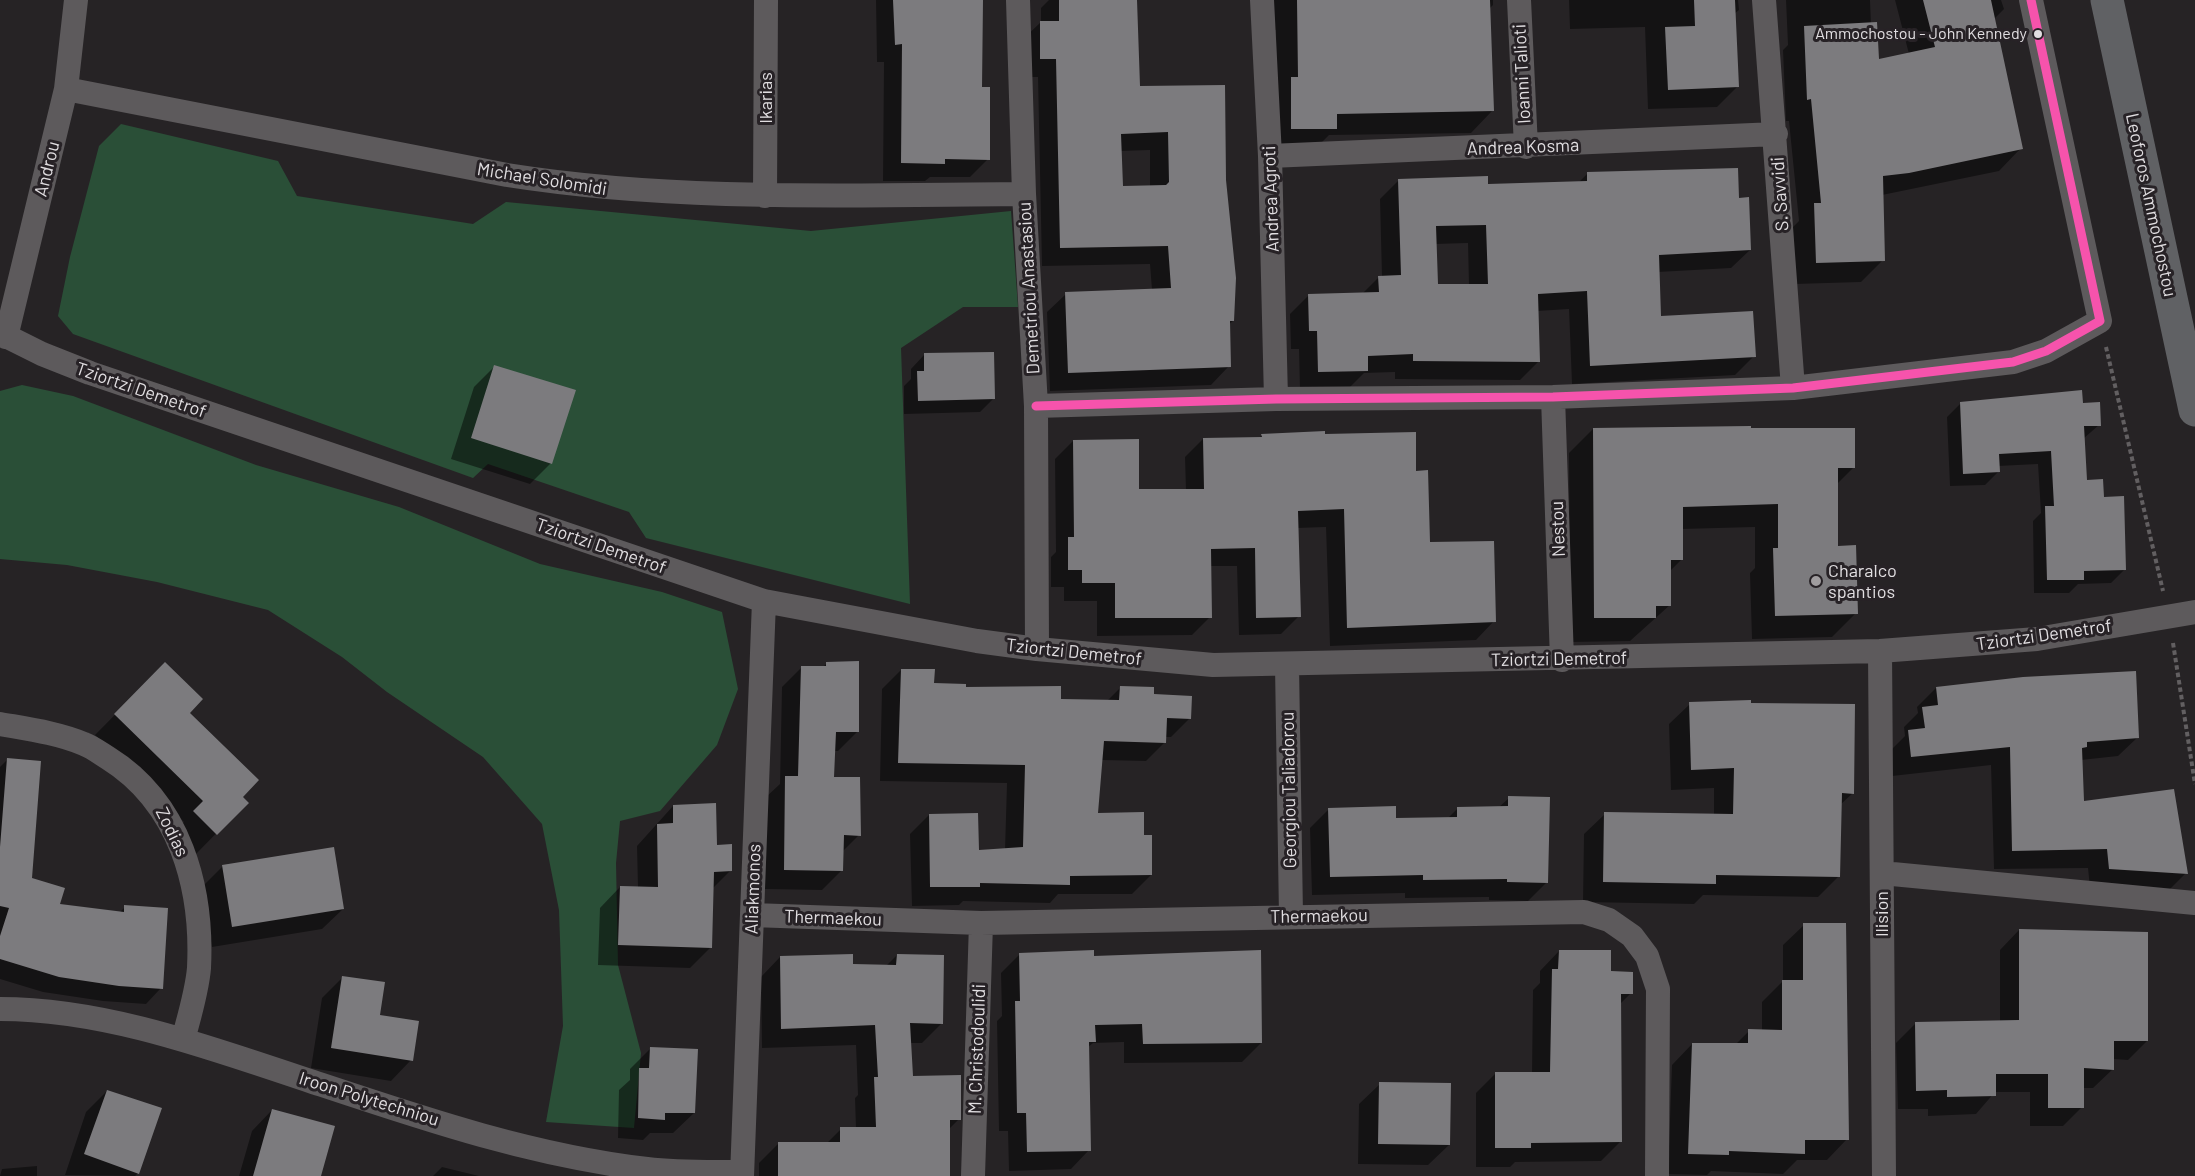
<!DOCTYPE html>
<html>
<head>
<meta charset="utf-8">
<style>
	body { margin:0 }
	canvas { display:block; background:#262325 }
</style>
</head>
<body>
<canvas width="2195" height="1176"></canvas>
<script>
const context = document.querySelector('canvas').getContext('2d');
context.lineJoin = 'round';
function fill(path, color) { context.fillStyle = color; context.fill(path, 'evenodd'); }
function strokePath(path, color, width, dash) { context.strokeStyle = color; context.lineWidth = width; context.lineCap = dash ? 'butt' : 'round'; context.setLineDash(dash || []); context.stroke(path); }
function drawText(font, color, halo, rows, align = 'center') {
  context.font = font + ' Barlow,sans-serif'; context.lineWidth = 6; context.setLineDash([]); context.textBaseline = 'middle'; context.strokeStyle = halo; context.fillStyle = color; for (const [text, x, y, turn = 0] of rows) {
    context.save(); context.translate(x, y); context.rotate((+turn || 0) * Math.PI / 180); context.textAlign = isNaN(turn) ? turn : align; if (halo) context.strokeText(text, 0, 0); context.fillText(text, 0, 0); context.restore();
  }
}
fill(new Path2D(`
	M121 124 278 161 297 196 473 224 506 202 811 231 1011 211 1018 307H963L901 348 910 604 646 538 629 512 488 464 473 478 73 334 58 316 70 257 99 146Z
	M22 385 73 396 256 465 399 507 540 564 662 592 722 612 738 689 717 745 660 811 620 821 616 863 618 965 641 1053 634 1128 546 1122 563 1026 559 910 542 824 483 757 387 692 342 657 268 610 157 582 67 565 0 559V391Z`), '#2a4f37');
fill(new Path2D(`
	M876 0H981L980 88 988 159 970 177H930L925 181H883L884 62H877Z
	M1049 0H1135L1138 87 1225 180 1233 321 1228 325 1229 366 1211 385 1050 391 1047 312 1066 294 1152 290 1150 264 1042 266 1038 77H1022L1021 41 1041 22V8ZM1150 150V187H1121L1120 151Z
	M1270 0H1493V5L1489 9 1492 111 1471 133 1329 135 1314 150H1270L1277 93 1276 30H1271Z
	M1569 0H1738L1739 10 1734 14 1737 87 1717 107 1648 109 1645 27 1570 29Z
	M1786 0H1870L1871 24 1877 61 1909 54 1895 0H2001L2004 9 1994 19 2021 148 1999 171 1882 195 1883 260 1861 282 1795 284 1793 227 1799 221 1789 121H1786L1783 50 1788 45Z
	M1587 174 1738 199 1750 250 1731 268 1658 272 1660 318 1754 356 1735 375 1572 384 1569 309 1537 311 1538 362 1520 380 1395 379V372L1364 373 1348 389 1300 390 1299 349H1291L1290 314 1309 295 1362 294 1379 277H1382L1380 199 1399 180 1487 185 1578 183ZM1468 243 1469 286 1436 285 1435 244Z
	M924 355 994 398 980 412 904 414V386L911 379V369Z
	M495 366 551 463 530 484 451 459 474 387Z
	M1961 403 2081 404 2099 425 2083 439 2085 482 2102 498 2125 569 2111 583 2078 584 2069 593H2034L2033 521 2041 513 2038 464 1998 466V472L1985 485 1950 486 1947 417Z
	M1593 429 1854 467 1837 484V548L1856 613 1832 637 1752 639 1750 573 1755 568V527L1682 529V559L1669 572 1670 605 1630 641 1570 642 1569 453Z
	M1262 435H1323L1415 472 1428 543 1494 621 1476 640 1330 646 1326 527 1297 528 1299 616 1281 634 1239 635 1237 566H1210V617L1192 635 1097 636V601H1064V587H1051V557L1056 552 1055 459 1073 441 1138 491H1186L1185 457 1203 439H1258Z
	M827 663 858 731 838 751H833L832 778 859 835 842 852V870L822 890 765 889 766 797 780 784 782 687 801 668H822Z
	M165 664 188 713 246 803 195 855 173 833 184 822 95 735Z
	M901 670 933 685 1060 700 1107 701 1120 688 1152 696 1190 718 1171 737H1165V742L1146 761 1101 760 1097 814 1143 836 1151 875 1132 894H1058L1050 903 963 901 959 905 912 906 910 834 929 815 977 851 1005 850 1007 783 880 781 882 689Z
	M1936 688 2138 737 2118 756 2081 760 2082 802 2186 873 2167 892 2090 888 2088 868 1994 869 1991 765 1892 776 1890 751 1905 736 1904 727 1918 713 1917 707Z
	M1690 704 1750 705 1853 793 1840 805 1838 877 1818 897 1703 895 1694 904 1583 902 1584 834 1605 814 1714 816V788L1671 790 1669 724Z
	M8 759 30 879 58 905 119 913 125 907 161 988 146 1004 103 1001 43 992 0 979V767Z
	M1509 798 1547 882 1528 901 1489 900V897L1405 898V893L1312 895 1310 828 1328 810 1395 820 1448 818 1458 808 1499 807Z
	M673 806 716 846 731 870 712 889 711 947 690 968 598 965 600 908 620 887 638 888 637 846Z
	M223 866 343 909 322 929 212 947 202 887Z
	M1804 925 1847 1139 1827 1160H1797L1783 1174 1711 1171 1707 1175 1668 1174 1672 1065 1692 1044 1735 1045 1749 1031H1762V1002L1783 981V945Z
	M2019 930 2147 1041 2128 1060 2113 1059V1069L2093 1088H2082V1107L2063 1126H2030V1092H1995L1976 1114 1928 1116V1109H1898L1896 1043 1915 1024 2000 1022V950Z
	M1559 951 1610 973 1631 993 1620 1004V1142L1601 1161 1515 1162 1510 1167H1476V1093L1495 1074H1532L1533 990 1540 983V971Z
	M1020 954 1092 957 1261 1043 1242 1062 1124 1063V1042L1093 1043 1087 1048 1089 1150 1071 1169 1009 1171 1008 1131H999L997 1021 1002 1016 1001 973Z
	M897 955 942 1023 922 1043H910L912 1078 959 1119 949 1129 948 1176H759V1163L779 1143 826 1144 841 1129H856L855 1098 858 1095 856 1045 762 1048 761 977 780 957 852 966H886Z
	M343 977 378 1017 411 1060 391 1081 311 1068 322 998Z
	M651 1048 694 1113 673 1133H650L643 1140 618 1138 619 1090 630 1080V1069Z
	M1380 1084 1449 1145 1428 1165 1358 1164 1359 1104Z
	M107 1091 138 1173 135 1176 65 1175 86 1112Z
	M272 1110 320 1176H239L252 1131Z
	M37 1166V1176H0L2 1169Z
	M442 1167 479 1176H433Z`), '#0007');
fill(new Path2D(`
	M893 0H983L982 87H990V160L945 159V164L901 163 902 44 895 45Z
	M1059 0H1137L1140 86 1225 85 1226 180 1236 278 1234 321H1230L1231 367 1068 373 1065 292 1171 288 1168 246 1060 248 1056 59H1040V21H1059ZM1168 132 1169 182 1166 185 1123 186 1121 134Z
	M1297 0H1490L1494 111 1337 114V129H1291V77H1298Z
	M1694 0H1735L1739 87 1668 90 1665 27 1695 26Z
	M1923 0H1991L2023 149 1909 173 1883 176 1885 261 1816 263 1814 203H1821L1811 99 1807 100 1804 26 1877 22 1879 59 1935 47Z
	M1738 168 1739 198 1749 197 1751 250 1659 255 1661 316 1753 311 1756 357 1590 366 1587 291 1538 294 1540 362 1413 361V354L1368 356V371L1318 372 1317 331H1309L1308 294 1379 292 1378 276 1401 275 1398 179 1488 176V184L1587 181V172ZM1486 225 1488 284H1438L1436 226Z
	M994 352 995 399 918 401 917 371H924V353Z
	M494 365 576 390 552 464 471 438Z
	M2082 390 2083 403 2100 402 2101 426H2084L2087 480 2103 479 2104 497 2124 496 2126 570 2084 571V580H2047L2045 506H2054L2051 451 1999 454 2000 472 1963 474 1960 402Z
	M1751 426V428H1855V468H1838V546L1856 545 1858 614 1775 616 1773 548H1778V504L1683 507V560H1671V606H1656V618H1594L1593 428Z
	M1325 431V434L1416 432V471L1428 470 1430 542 1494 541 1496 622 1347 628 1344 509 1298 511 1301 617 1256 618 1255 548 1211 549 1212 618H1115V583H1082V570H1068V537H1074L1073 440 1139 439V489H1204L1203 438 1262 437 1261 434Z
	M859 661V732H836L834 777H860L861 836 844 835 843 871 784 870 785 776H798L801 666H826V662Z
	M165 662 203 699 190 713 259 780 243 797 249 803 217 835 193 811 203 801 114 714Z
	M901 669H935L934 683 966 684V687L1061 686V699L1119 700 1120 686 1154 687V694L1192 696 1191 719 1167 718 1166 743 1104 741 1098 813 1144 812V835H1152V875L1070 876V885L980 883V887H930L929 814 978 813 979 850 1023 847 1025 765 898 763Z
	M2136 671 2139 738 2087 742V747L2082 748 2084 801 2174 789 2188 874 2109 869 2107 849 2012 851 2010 747 1911 757 1908 730 1925 728 1922 707 1938 705 1936 687 2023 677Z
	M1751 700V703L1855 704 1854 794 1842 793 1840 877 1716 875V884L1603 882 1604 812 1733 814 1734 768 1691 770 1689 702Z
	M7 758 41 761 32 878 65 888 60 904 124 912V905L168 908 163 989 119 986 59 977 0 959V936L9 908 0 906V847Z
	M1508 796 1550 797 1548 883 1507 882V879L1423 880V875L1330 877 1328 808 1396 806V818L1457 817V807L1508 806Z
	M716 803 717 845 732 844V871L714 872 712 948 618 945 620 886 658 887 657 824 673 823V805Z
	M334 847 344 909 232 927 222 865Z
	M1803 923H1846L1849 1140H1805V1154L1729 1151V1155L1688 1154 1692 1043H1748V1029L1782 1030V980H1803Z
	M2019 929 2148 932V1041H2114V1070L2084 1068V1108H2048V1074H1996V1096L1947 1097V1090L1916 1091 1915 1022 2019 1020Z
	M1094 950V956L1261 950 1262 1043 1143 1044 1142 1024 1095 1025 1096 1042H1089L1091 1151 1027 1152 1026 1113H1017L1015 1001H1020L1019 953Z
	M1559 950H1611V971L1633 972V994H1621L1622 1142 1531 1143V1148H1495V1072H1550L1552 969H1558Z
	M853 954V964L896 965 897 954 944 955 943 1024 910 1023 913 1076 961 1075V1120H950V1176H778V1142H840V1127H876L874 1077H878L875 1025 781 1029 780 956Z
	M342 976 385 982 380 1015 419 1021 413 1061 331 1048Z
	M650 1047 698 1049 695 1113H665V1120L638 1118 639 1068H649Z
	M1379 1082 1451 1083 1450 1145 1378 1144Z
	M107 1090 162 1108 139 1174 84 1154Z
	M272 1109 335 1126 321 1176H253Z`), '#7c7b7e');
strokePath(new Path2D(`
	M2106 347 2163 591
	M2173 643 2195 784`), '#625f61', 4, [4.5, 3]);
strokePath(new Path2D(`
	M1018 0 1024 194 1036 406 1037 649
	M1262 0 1270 156 1276 399
	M1519 0 1526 147
	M1764 0 1793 388
	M66 89 507 175C678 202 851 195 1024 194
	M1270 156 1776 134
	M765 196 766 0
	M0 333 42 354 90 373 764 601 977 641 1037 649 1213 665 1880 651 2037 639 2195 612
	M6 337 66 89 76 0
	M1553 397 1562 660
	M1036 406 1276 399 1553 397 1793 388 2013 362 2046 351 2100 321 2031 0
	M1880 651 1884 1176
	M1287 665 1291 916
	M0 724C28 729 58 733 84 744 92 747 100 753 108 758 180 803 203 887 199 968 197 992 189 1017 183 1040
	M1882 873 2195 903
	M752 915 981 923 1584 912 1609 920 1632 936 1647 956 1658 989 1657 1176
	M0 1009C107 1009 213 1049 313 1082 421 1118 533 1156 647 1169 678 1173 710 1172 742 1172
	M742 1176 764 601
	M973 1176 981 923`), '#5d5a5c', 24);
strokePath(new Path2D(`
	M2107 0 2195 410`), '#606164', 33);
strokePath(new Path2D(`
	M1036 406 1276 399 1553 397 1793 388 2013 362 2046 351 2100 321 2031 0`), '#f653ac', 9);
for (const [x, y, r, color] of [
	[2038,34,5,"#e1dee1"],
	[1816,581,6,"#a09d9f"]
]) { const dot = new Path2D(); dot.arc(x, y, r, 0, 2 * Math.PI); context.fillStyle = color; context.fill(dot); strokePath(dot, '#272226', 2); }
drawText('16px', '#e1dee1', '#272226', [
	["Ammochostou - John Kennedy",2027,34]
], 'right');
drawText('18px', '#e1dee1', '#272226', [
	["Ioanni Talioti",1522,74,-93],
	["Ikarias",766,98,-90],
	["Andrea Kosma",1523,147,-2],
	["Androu",47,169,-76],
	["Michael Solomidi",542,179,9],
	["S. Savvidi",1780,194,-94],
	["Andrea Agroti",1271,199,-92],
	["Leoforos Ammochostou",2151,205,78],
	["Demetriou Anastasiou",1029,288,-93],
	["Tziortzi Demetrof",141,390,19],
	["Nestou",1558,529,-92],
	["Tziortzi Demetrof",601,546,19],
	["Tziortzi Demetrof",2044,635,-8],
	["Tziortzi Demetrof",1074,652,6],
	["Tziortzi Demetrof",1559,659,-1],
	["Georgiou Taliadorou",1289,790,-91],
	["Zodias",172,832,64],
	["Aliakmonos",753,889,-88],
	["Ilision",1882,914,-90],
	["Thermaekou",1319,916,-1],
	["Thermaekou",833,918,2],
	["M. Christodoulidi",977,1049,-88],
	["Iroon Polytechniou",369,1099,17]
]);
drawText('18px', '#e1dee1', '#272226', [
	["Charalco",1828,571],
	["spantios",1828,592]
], 'left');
</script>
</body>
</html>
